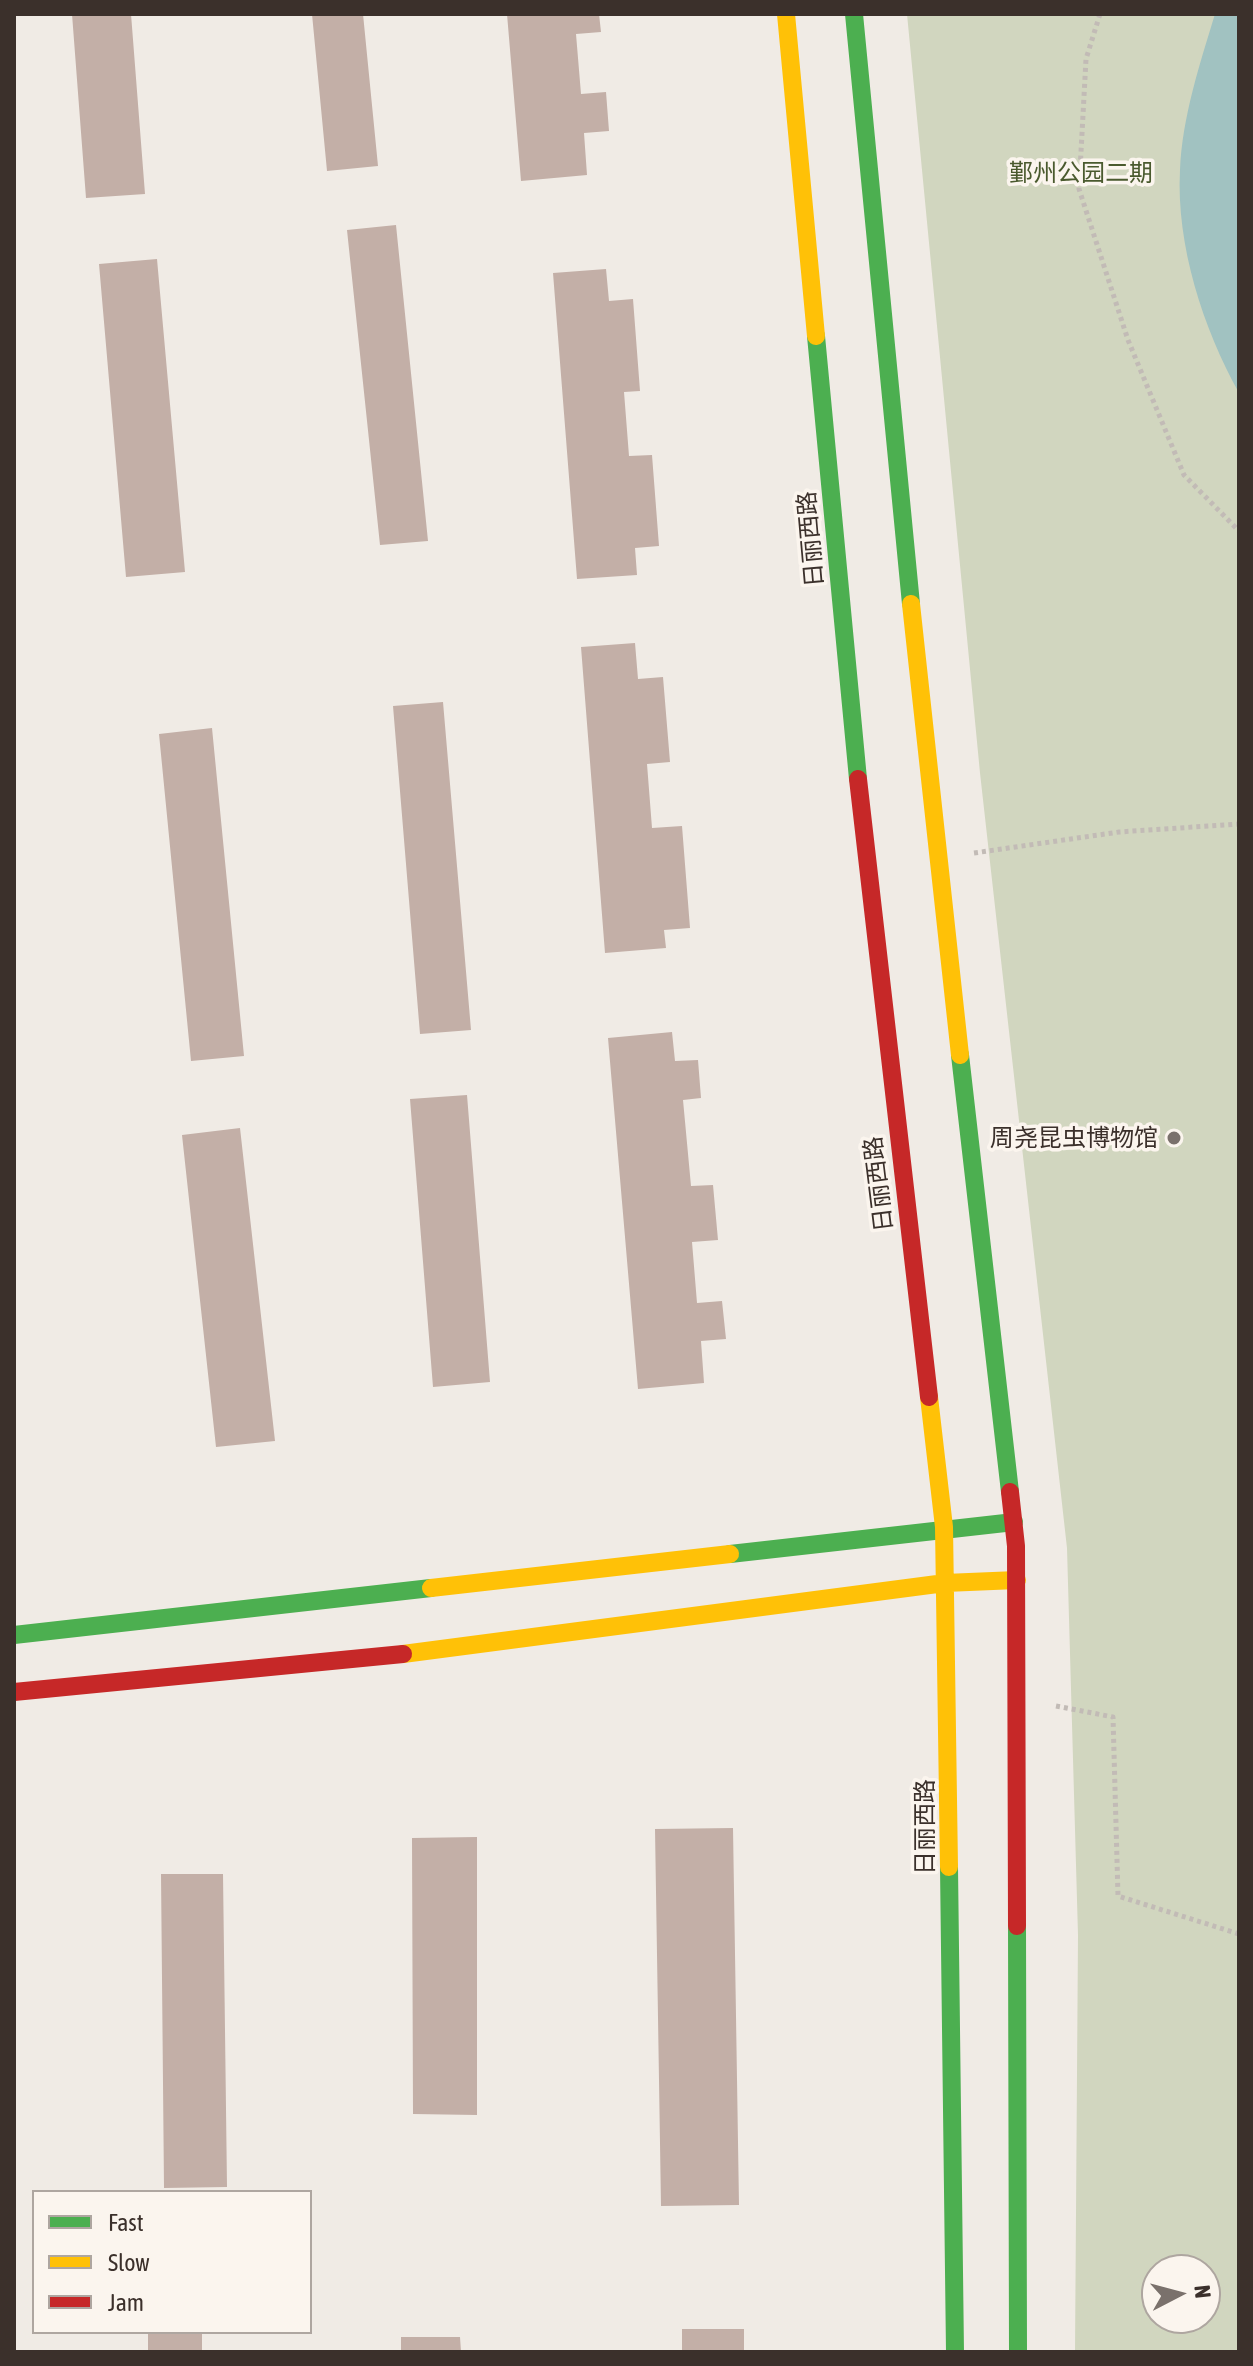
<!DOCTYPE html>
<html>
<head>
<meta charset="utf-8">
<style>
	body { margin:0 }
	#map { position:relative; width:1253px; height:2366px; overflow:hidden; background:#f0ebe5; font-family:"Asap Condensed",sans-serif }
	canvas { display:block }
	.frame { position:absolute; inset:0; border:16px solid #3b302b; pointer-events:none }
	.legend { position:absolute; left:32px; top:2190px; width:280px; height:144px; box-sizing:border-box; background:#fbf5ee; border:2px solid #aea6a0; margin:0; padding:10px 14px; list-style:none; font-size:24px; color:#3b302b }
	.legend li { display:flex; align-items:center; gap:16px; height:40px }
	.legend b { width:40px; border:2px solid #aea6a0 }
	.north { position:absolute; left:1141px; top:2254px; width:80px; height:80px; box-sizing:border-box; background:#fbf5ee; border:2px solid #aea6a0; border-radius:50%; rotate:84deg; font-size:22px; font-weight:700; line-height:32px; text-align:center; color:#3b302b }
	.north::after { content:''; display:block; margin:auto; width:28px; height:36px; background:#7a716c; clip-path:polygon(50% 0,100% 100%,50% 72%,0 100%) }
</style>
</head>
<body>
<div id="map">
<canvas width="1253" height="2366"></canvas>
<div class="frame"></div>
<ul class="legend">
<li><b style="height:10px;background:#4caf50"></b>Fast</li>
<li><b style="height:10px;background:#ffc107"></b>Slow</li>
<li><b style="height:10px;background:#c62828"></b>Jam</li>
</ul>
<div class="north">N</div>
</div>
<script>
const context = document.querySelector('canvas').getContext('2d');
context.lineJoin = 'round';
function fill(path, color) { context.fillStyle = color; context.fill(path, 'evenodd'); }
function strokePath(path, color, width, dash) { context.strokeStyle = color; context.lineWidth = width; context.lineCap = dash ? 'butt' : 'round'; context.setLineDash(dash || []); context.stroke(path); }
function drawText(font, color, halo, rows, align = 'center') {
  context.font = font + ' "Asap Condensed","Noto Sans SC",sans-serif'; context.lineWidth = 7; context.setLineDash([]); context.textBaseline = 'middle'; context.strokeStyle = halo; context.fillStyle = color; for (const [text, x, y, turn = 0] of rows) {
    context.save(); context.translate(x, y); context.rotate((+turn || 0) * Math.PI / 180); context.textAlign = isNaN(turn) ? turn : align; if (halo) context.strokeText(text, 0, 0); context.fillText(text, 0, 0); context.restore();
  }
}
fill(new Path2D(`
	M907 14H1239V2352H1075L1078 1935 1067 1548 980 773ZM1157 2270H1205V2318H1157Z`), '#d1d6bf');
fill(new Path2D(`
	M1215 14H1239V393C1203 328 1176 245 1180 170 1182 118 1200 63 1215 14Z`), '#a1c2c1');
fill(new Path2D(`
	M72 14H131L145 194 86 198Z
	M312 14H363L378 166 327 171Z
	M507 14H599L601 32 576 34 581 94 606 92 609 131 584 133 587 175 521 181Z
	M396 225 428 541 380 545 347 230Z
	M157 259 185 572 126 577 99 264Z
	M606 269 609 301 633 299 640 391 624 392 629 456 652 455 659 546 635 548 637 575 577 579 553 273Z
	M635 643 638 679 663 677 670 762 647 764 652 828 682 826 690 928 664 930 666 948 605 953 581 647Z
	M443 702 471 1030 420 1034 393 706Z
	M212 728 244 1056 191 1061 159 734Z
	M672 1032 675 1061 698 1060 701 1098 683 1100 691 1186 713 1185 718 1240 692 1242 697 1303 722 1301 726 1339 701 1341 704 1383 638 1389 608 1038Z
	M467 1095 490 1382 433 1387 410 1099Z
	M240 1128 275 1441 216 1447 182 1135Z
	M733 1828 739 2205 661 2206 655 1829Z
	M477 1837V2115L413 2114 412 1838Z
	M161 1874H223L227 2187 164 2188Z
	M682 2329H744V2352H682Z
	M148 2332H202V2352H148Z
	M401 2337H460L461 2352H401Z`), '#c3afa7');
strokePath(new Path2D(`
	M1100 14 1086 59 1079 189 1128 340 1184 475 1239 531
	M974 853 1119 832 1239 824
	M1056 1706 1113 1717 1118 1896 1239 1934`), '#c2bbb6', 5, [4, 4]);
strokePath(new Path2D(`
	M854 14 911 604
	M816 336 858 779
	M960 1055 1010 1492
	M730 1554 1014 1522
	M14 1635 431 1588
	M949 1867 955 2352
	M1017 1926 1018 2352`), '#4caf50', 18);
strokePath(new Path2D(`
	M786 14 816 336
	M911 604 960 1055
	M929 1397 944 1527 949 1867
	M431 1588 730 1554
	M403 1654 945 1583 1017 1580`), '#ffc107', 18);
strokePath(new Path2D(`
	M858 779 929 1397
	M1010 1492 1016 1546 1017 1926
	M14 1692 403 1654`), '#c62828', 18);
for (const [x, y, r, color] of [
	[1174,1138,8,"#7a716c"]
]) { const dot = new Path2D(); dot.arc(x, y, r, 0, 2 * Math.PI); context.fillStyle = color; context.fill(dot); strokePath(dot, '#fbf5ee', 3); }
drawText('24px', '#4a5a2e', '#fbf5ee', [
	["鄞州公园二期",1081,173]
]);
drawText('24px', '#3b302b', '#fbf5ee', [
	["日丽西路",811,539,-95],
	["日丽西路",879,1184,-97],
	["日丽西路",925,1827,-90]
]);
drawText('24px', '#3b302b', '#fbf5ee', [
	["周尧昆虫博物馆",1158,1138]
], 'right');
</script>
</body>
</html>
